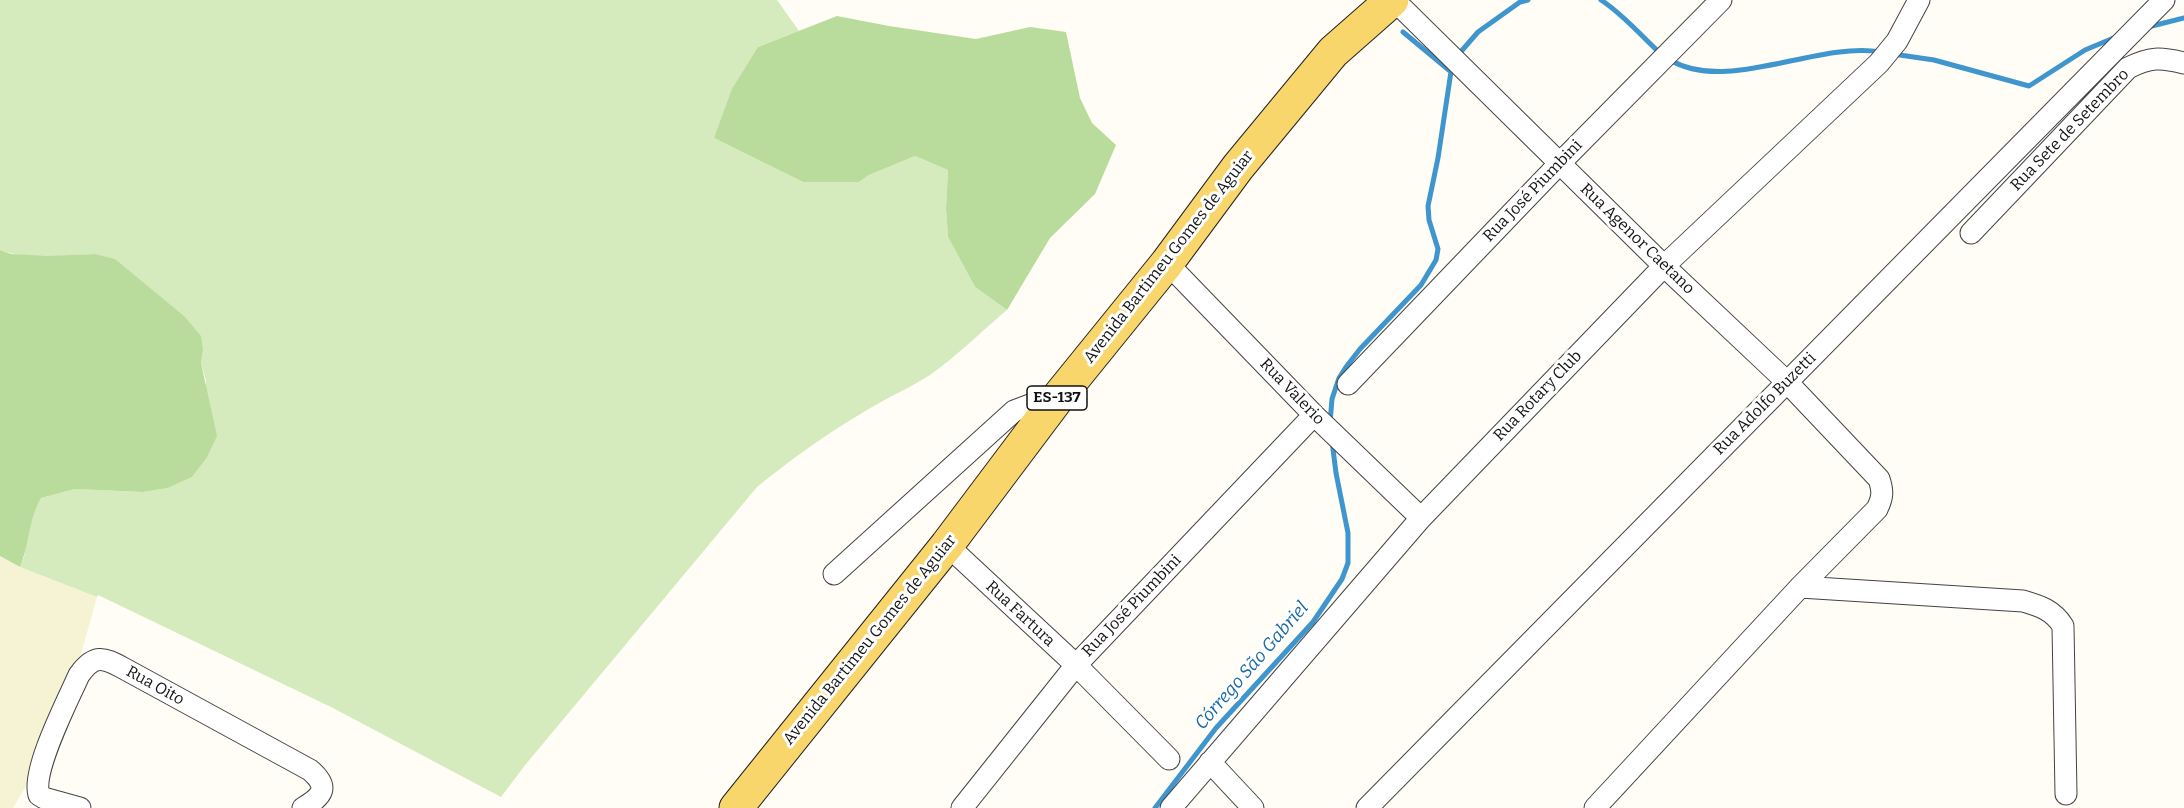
<!DOCTYPE html>
<html>
<head>
<meta charset="utf-8">
<style>
	body { margin:0 }
	canvas { display:block; background:#fffdf5 }
</style>
</head>
<body>
<canvas width="2184" height="808"></canvas>
<script>
const context = document.querySelector('canvas').getContext('2d');
context.lineJoin = 'round';
function fill(path, color) { context.fillStyle = color; context.fill(path, 'evenodd'); }
function strokePath(path, color, width, dash) { context.strokeStyle = color; context.lineWidth = width; context.lineCap = dash ? 'butt' : 'round'; context.setLineDash(dash || []); context.stroke(path); }
function drawText(font, color, halo, rows, align = 'center') {
  context.font = font + ' Bitter,serif'; context.lineWidth = 6; context.setLineDash([]); context.textBaseline = 'middle'; context.strokeStyle = halo; context.fillStyle = color; for (const [text, x, y, turn = 0] of rows) {
    context.save(); context.translate(x, y); context.rotate((+turn || 0) * Math.PI / 180); context.textAlign = isNaN(turn) ? turn : align; if (halo) context.strokeText(text, 0, 0); context.fillText(text, 0, 0); context.restore();
  }
}
fill(new Path2D(`
	M0 556 20 567 97 597 77 668 33 761 26 786 13 808H0Z`), '#f6f3d4');
fill(new Path2D(`
	M0 0H777L799 31 758 47 714 138 803 182H859L869 175 915 156 948 170 946 209 948 237 975 287 1007 310C982 331 957 356 930 375 908 389 884 399 862 413 825 435 790 460 757 487L526 764 501 797 333 708 98 595 97 597 20 567 24 557 32 513 41 498 75 489 143 492 168 488 192 477 206 459V381L201 363 203 350 95 254C64 255 30 261 0 250Z`), '#d5ebbd');
fill(new Path2D(`
	M837 16 889 26 976 39 1030 27 1066 32 1080 98 1092 123 1116 145 1095 194 1050 238 1007 310 975 287 948 237 946 209 948 170 915 156 869 175 859 182H803L714 138 732 89 758 47Z
	M0 250 11 254 47 256 95 254 115 259 185 317 201 336 203 350 201 363 217 436 206 459 192 477 168 488 143 492 75 489 41 498C28 520 30 543 20 567L0 556Z`), '#b9dc9c');
strokePath(new Path2D(`
	M1601 0C1624 15 1642 37 1662 55
	M2148 27 2184 18
	M1403 32 1450 71
	M1893 54 1934 60 2029 86 2085 50 2116 37
	M1458 55 1478 32 1520 2 1528 0
	M1670 60C1728 94 1816 41 1881 52
	M1330 423 1332 399 1339 378 1346 367 1360 349 1421 285 1436 260 1438 249 1429 220 1428 206 1438 158 1452 65
	M1155 808 1216 728 1313 622 1342 579 1348 563V533L1336 473 1332 441`), '#3f96cf', 5);
const street = new Path2D(`
	M1394 0 1664 266 1787 382 1879 479C1883 491 1883 497 1877 509L1800 587 1595 808
	M1971 233 2128 68C2150 57 2160 57 2184 63
	M1167 263 1314 415 1421 518
	M1348 384 1560 163 1721 0
	M947 545 1076 665 1169 759
	M834 574 1014 411 1035 403 1056 400
	M1800 587 2023 601C2040 606 2053 610 2063 626L2066 794
	M1210 762 1253 808
	M80 808 44 798 39 795C31 771 68 700 79 675 94 654 103 657 123 668L310 770C330 787 323 796 303 808
	M962 808 1076 665 1314 415
	M1171 808 1421 518 1664 266 1879 63 1897 41 1919 0
	M1367 808 2164 0`);
const primary = new Path2D(`
	M736 808 947 545 1056 400 1167 263 1238 167 1333 52 1392 0`);
strokePath(street, '#444', 23);
strokePath(primary, '#222', 35);
strokePath(street, '#fff', 21);
strokePath(primary, '#f9d66b', 33);
for (const [x, y, w] of [
	[1057,398,60]
]) { const box = new Path2D(); box.roundRect(x - w / 2, y - 12, w, 24, 4.5); context.fillStyle = '#fff'; context.fill(box); strokePath(box, '#111', 1.5); }
drawText('bold 15px', '#111', null, [
	["ES-137",1057,398]
]);
drawText('16px', '#111', '#fff', [
	["Rua Sete de Setembro",2070,130,-46],
	["Rua José Piumbini",1533,191,-46],
	["Rua Agenor Caetano",1637,239,44],
	["Avenida Bartimeu Gomes de Aguiar",1169,257,-52],
	["Rua Valerio",1292,392,46],
	["Rua Rotary Club",1538,396,-46],
	["Rua Adolfo Buzetti",1765,404,-45],
	["Rua José Piumbini",1132,606,-46],
	["Rua Fartura",1020,614,43],
	["Avenida Bartimeu Gomes de Aguiar",870,640,-51],
	["Rua Oito",155,686,29]
]);
drawText('italic 18px', '#1768a6', '#fff', [
	["Córrego São Gabriel",1252,666,-49]
]);
</script>
</body>
</html>
